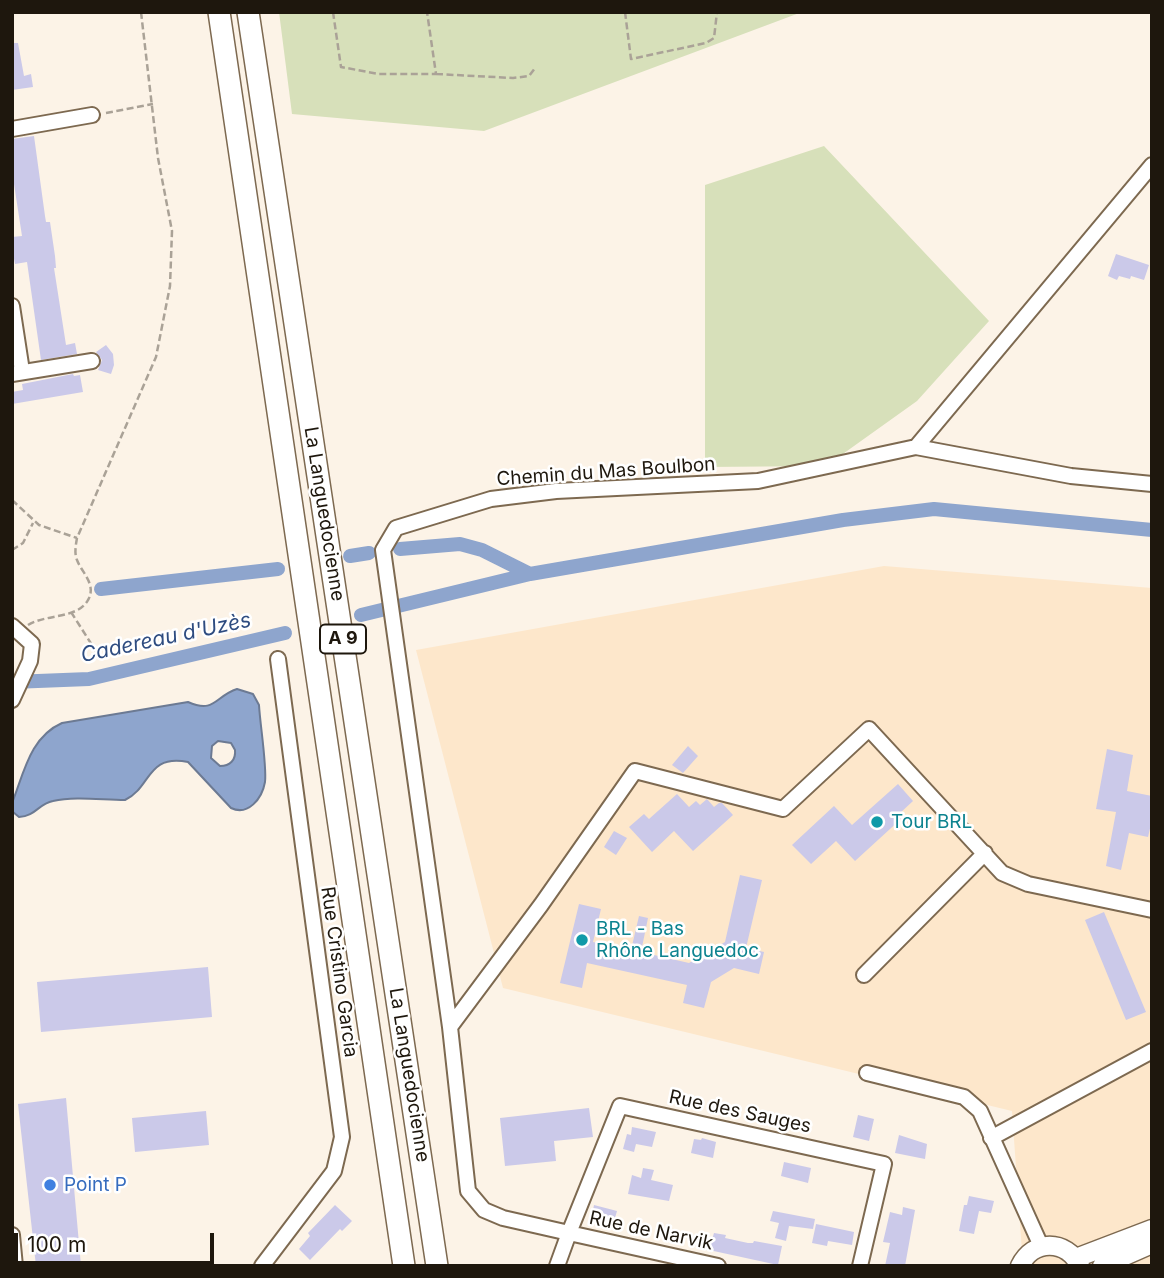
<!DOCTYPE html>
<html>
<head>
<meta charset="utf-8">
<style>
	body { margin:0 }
	#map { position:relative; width:1164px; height:1278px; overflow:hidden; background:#fcf3e7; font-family:Inter,sans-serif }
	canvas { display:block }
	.frame { position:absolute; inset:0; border:14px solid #1e170d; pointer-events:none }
	.scale { position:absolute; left:14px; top:1233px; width:200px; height:32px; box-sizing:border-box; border:4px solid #1e170d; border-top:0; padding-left:9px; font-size:21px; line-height:24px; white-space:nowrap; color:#1e170d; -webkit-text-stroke:5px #fff; paint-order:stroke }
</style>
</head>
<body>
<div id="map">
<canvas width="1164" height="1278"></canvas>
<div class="frame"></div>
<div class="scale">100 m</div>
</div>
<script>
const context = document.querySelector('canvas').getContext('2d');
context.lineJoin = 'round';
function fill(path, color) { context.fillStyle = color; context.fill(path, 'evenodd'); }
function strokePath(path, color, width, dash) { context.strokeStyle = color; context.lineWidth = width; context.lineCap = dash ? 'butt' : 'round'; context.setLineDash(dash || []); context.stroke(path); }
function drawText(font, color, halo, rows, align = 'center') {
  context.font = font + ' Inter,sans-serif'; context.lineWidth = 5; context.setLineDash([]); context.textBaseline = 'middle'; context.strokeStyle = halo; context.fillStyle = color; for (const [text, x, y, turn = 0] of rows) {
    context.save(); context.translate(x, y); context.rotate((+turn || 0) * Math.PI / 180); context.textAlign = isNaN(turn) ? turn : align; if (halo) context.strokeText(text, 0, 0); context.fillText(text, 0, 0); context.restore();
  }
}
fill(new Path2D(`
	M884 566 1152 588V1266H1023L1012 1111 503 988 416 650Z`), '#fde7cb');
fill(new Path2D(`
	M279 12H802L484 131 292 114Z
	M824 146 989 321 917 401 826 466 705 467V185Z`), '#d7e0ba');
const water = new Path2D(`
	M237 689 253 694 259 705C260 724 267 766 265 782 262 799 248 816 231 808L188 762C146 754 152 787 125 800 102 800 75 796 53 801 38 804 36 816 19 817L13 812 12 803C24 773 30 737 62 723L188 702C215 714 215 696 237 689ZM218 741 231 743 235 750C236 760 230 766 220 766L211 758 212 746Z`);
fill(water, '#8ea5cd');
strokePath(water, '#6c7a93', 2);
strokePath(new Path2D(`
	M400 549 460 544 482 550 530 574
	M350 556 369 553
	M101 589 278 569
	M361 615 530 574 843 520 934 509 1152 530
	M12 682 89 679 285 633`), '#8ea5cd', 14);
fill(new Path2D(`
	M12 43H18L24 76 31 74 33 87 12 90Z
	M34 136 45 216 46 222H50L55 256 56 268H54L66 345 75 343 77 354 41 360 27 262 15 264 12 248V237L22 236 14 184H12V139Z
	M1116 254 1149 265 1144 280 1131 276 1130 279 1119 276 1117 280 1108 276Z
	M106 345 113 354 114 365 111 374 98 370 102 360 96 352Z
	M73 374 74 376 80 375 83 392 12 404V392L23 390 22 384Z
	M688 746 698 756 683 773 672 765Z
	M1107 749 1133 755 1127 791 1152 796V820L1148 837 1129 833 1121 870 1106 866 1116 812 1096 809Z
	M898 784 913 801 899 814 902 818 855 861 836 841 811 864 792 845 834 806 852 825Z
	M677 794 689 807 696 801 700 805 707 799 714 807 719 803H722L733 815 693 851 674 831 652 852 629 827 644 814 649 819Z
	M614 831 627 838 616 855 604 847Z
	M740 875 762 880 746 948 764 952 762 961 759 974 734 968 711 982 704 1008 683 1003 687 985 587 963 582 988 560 983 579 904 601 909 593 942 631 950 639 916 648 918 641 952 689 963 725 942Z
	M1104 912 1146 1012 1126 1020 1085 920Z
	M208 967 212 1017 41 1032 37 982Z
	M66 1098 81 1266H36L18 1104Z
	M589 1108 593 1137 554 1141 556 1161 505 1166 500 1118Z
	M206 1111 209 1145 135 1152 132 1118Z
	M858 1115 874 1119 869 1141 853 1137Z
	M632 1127 656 1132 652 1147 636 1144 634 1152 623 1149 627 1134 631 1135Z
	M899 1135 927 1144 925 1159 895 1153Z
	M702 1138 716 1142 713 1158 691 1153 694 1139 701 1140Z
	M784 1162 811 1168 808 1183 781 1176Z
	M643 1168 654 1170 651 1180 673 1185 669 1201 628 1194 632 1175 641 1178Z
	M969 1196 994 1201 991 1213 979 1211 974 1234 959 1231 964 1205H967Z
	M335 1205 352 1221 342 1231 340 1229 310 1260 299 1249 310 1236 308 1233Z
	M594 1205 617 1211 613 1225 591 1220Z
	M903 1207 915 1210 905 1266H885L890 1243 883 1242 890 1212 902 1215Z
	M773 1211 815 1219 813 1229 789 1226 786 1241 775 1238 779 1223 770 1221Z
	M816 1224 854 1232 852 1245 828 1241 827 1246 812 1243Z
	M714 1233 726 1235 725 1238 748 1243H753L754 1241 782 1246 778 1265 709 1250Z`), '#cbc9e9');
const minor = new Path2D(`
	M12 129 92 115
	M12 306 22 371
	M12 374 92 361
	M916 447 1071 476 1152 484
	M12 626 32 644 30 661 12 700
	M864 975 985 853
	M450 1027 541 905 635 771 783 809 869 729 1002 873 1028 884 1152 910
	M867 1073 964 1097 980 1111 1041 1246
	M991 1138 1152 1051
	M12 1235 15 1266
	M262 1266 334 1171 342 1137 278 659
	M557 1266 569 1233 718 1266
	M860 1266 884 1164 620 1106 569 1233 503 1218 484 1210 468 1191 450 1027 383 550 396 528 491 499 556 491 758 481 916 447 1152 165`);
const major = new Path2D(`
	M1076 1258 1152 1229
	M1020 1266C1033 1239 1066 1239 1080 1266
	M1102 1266 1152 1244`);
const highway = new Path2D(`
	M219 12 404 1266
	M248 12 437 1266`);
strokePath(minor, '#7d6950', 18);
strokePath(major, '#7d6950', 21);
strokePath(highway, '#7d6950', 24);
strokePath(new Path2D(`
	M333 12 341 67 379 74H436L427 12
	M625 12 631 59 706 43 714 38 717 12
	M436 74 513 78 529 76 535 68
	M106 113 153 104
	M12 500 39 525 77 538
	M12 550 23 543 33 523
	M71 612 99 656
	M28 625C45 614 78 619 88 600 97 585 82 573 77 560 74 553 76 544 77 538L156 357 170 286 172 231 158 158 141 12`), '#aaa297', 2.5, [7, 3.5]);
strokePath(minor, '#fff', 14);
strokePath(major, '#fff', 18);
strokePath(highway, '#fff', 21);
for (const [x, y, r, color] of [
	[877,822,7,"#0f9aa8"],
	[582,940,7,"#0f9aa8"],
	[50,1185,7,"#3f7fe0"]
]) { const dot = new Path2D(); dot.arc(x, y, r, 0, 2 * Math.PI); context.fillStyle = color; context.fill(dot); strokePath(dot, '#fff', 2.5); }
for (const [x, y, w] of [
	[343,639,46]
]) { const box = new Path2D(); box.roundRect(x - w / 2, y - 14.5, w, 29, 5); context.fillStyle = '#fff'; context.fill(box); strokePath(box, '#1e170d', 2); }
drawText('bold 18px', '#1e170d', null, [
	["A 9",343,639]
]);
drawText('19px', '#1e170d', '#fff', [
	["Chemin du Mas Boulbon",606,472,-4],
	["La Languedocienne",324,514,81],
	["Rue Cristino Garcia",339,972,82],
	["La Languedocienne",409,1075,81],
	["Rue des Sauges",740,1112,12],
	["Rue de Narvik",651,1231,12]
]);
drawText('19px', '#0d838f', '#fff', [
	["Tour BRL",891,822],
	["BRL - Bas",596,929],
	["Rhône Languedoc",596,951]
], 'left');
drawText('19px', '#366cbe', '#fff', [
	["Point P",64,1185]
], 'left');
drawText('italic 21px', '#2e4c80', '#fff', [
	["Cadereau d'Uzès",166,638,-12]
]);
</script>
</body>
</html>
